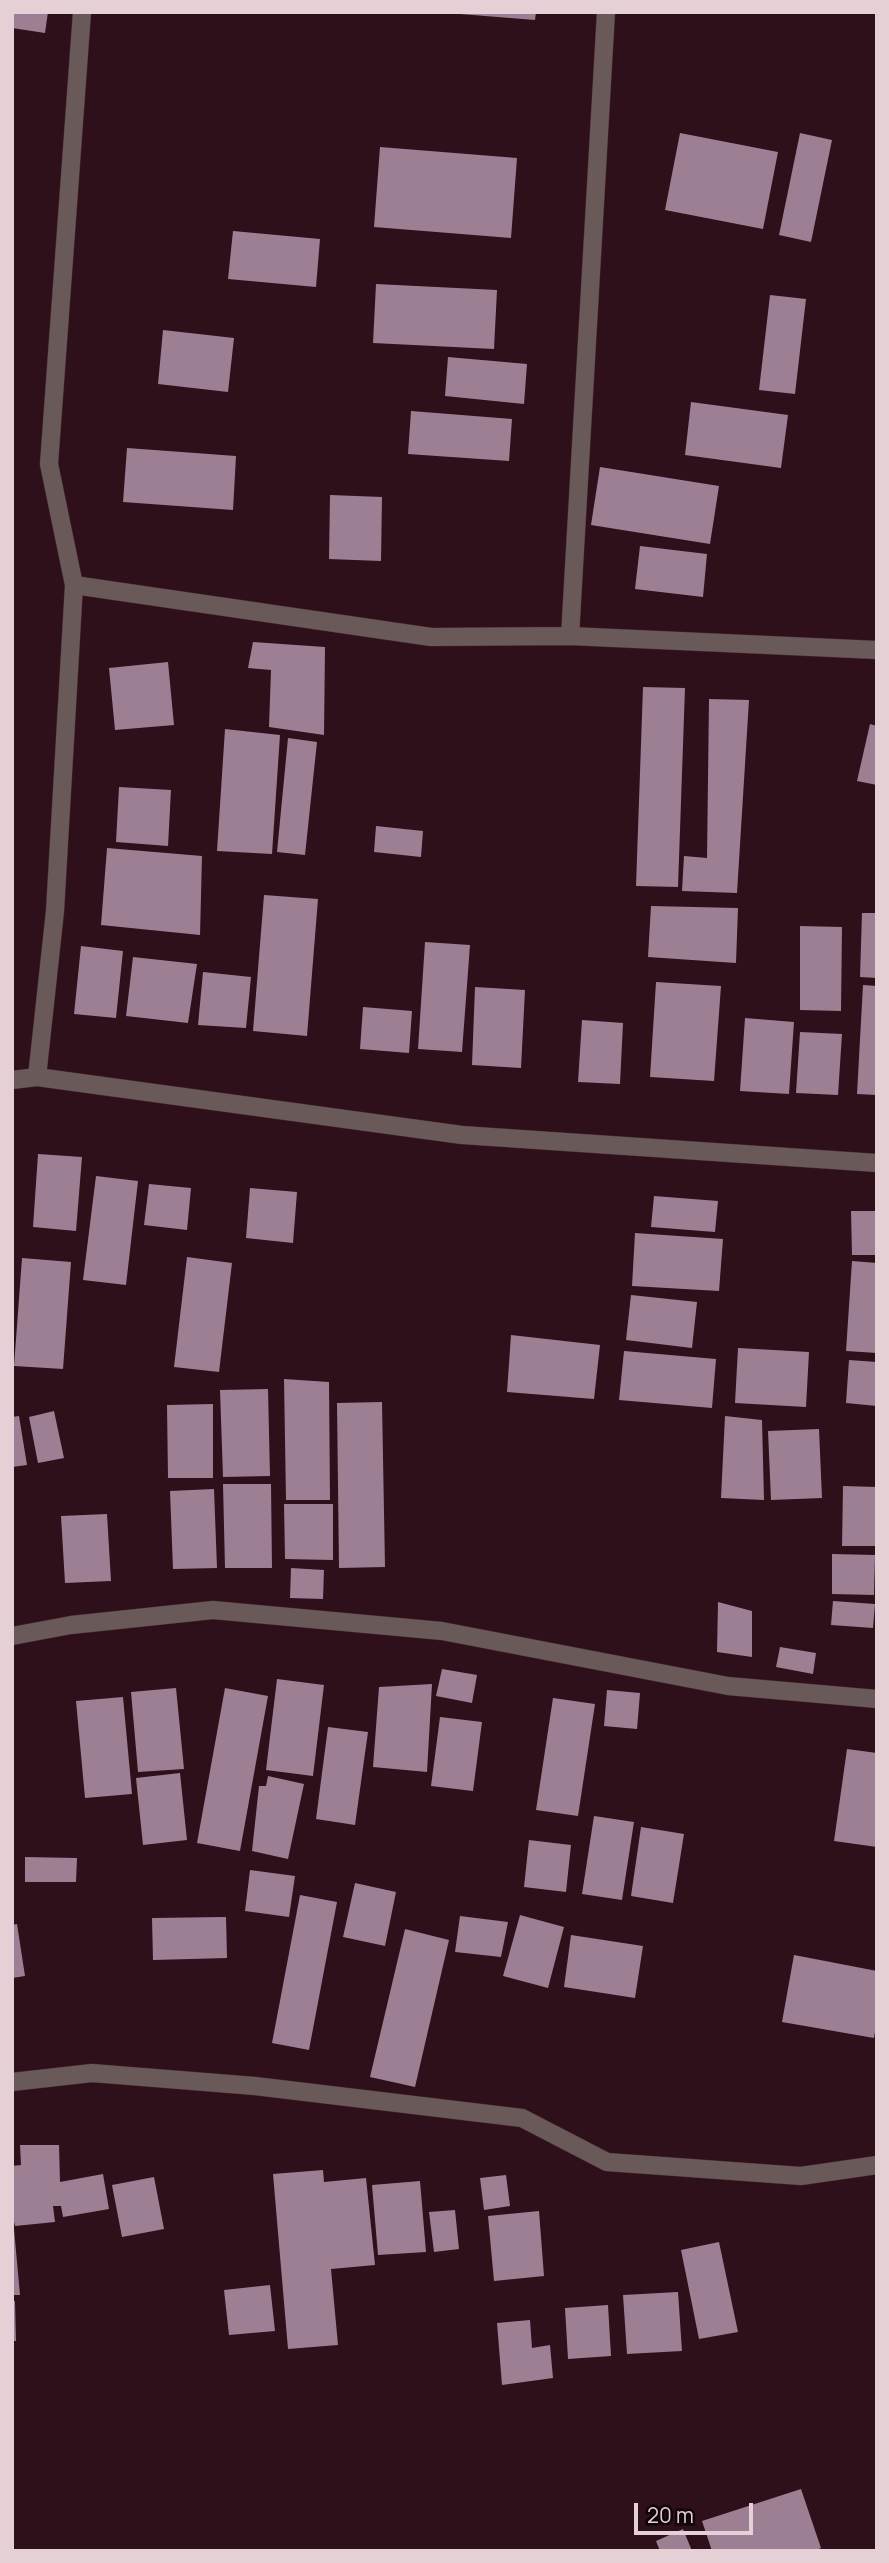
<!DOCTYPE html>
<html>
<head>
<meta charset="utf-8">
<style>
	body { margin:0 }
	#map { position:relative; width:889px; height:2563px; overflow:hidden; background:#2d101a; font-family:Manrope,sans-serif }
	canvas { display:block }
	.frame { position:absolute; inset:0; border:14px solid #e4d0d5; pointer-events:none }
	.scale { position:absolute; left:634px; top:2503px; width:119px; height:32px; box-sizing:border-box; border:4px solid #e4d0d5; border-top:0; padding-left:9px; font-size:21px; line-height:24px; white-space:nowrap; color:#e4d0d5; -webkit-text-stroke:5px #0d0306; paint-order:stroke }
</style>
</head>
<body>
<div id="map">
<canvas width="889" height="2563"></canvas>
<div class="frame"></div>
<div class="scale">20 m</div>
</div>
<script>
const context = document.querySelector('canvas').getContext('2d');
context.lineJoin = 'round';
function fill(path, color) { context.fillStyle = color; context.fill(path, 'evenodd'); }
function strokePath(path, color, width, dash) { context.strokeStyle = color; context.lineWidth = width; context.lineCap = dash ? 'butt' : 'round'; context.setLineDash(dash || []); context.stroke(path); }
fill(new Path2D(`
	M12 12H48L45 33 12 28Z
	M460 12H536L535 20 460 14Z
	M680 133 778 152 763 229 665 210Z
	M800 133 832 140 811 242 779 235Z
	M380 147 517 158 511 238 374 227Z
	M233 231 320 239 316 287 228 279Z
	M376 284 497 290 494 349 373 343Z
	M770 295 806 299 795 394 759 390Z
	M163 330 234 338 228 392 158 384Z
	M448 357 527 364 524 404 445 396Z
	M691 402 788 415 781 468 685 455Z
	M411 411 512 419 509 461 408 454Z
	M127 448 236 456 233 510 123 502Z
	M600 467 719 486 710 544 591 525Z
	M330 495 382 497 381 561 329 559Z
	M640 546 707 554 703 597 635 589Z
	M253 642 325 647 324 735 269 727 271 670 248 668Z
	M168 662 174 725 115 730 109 668Z
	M643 687 685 688 678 887 636 886Z
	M709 699 749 700 737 893 682 891 684 856 707 858Z
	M870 724 877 726V785L857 781Z
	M225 729 280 735 272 854 217 851Z
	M288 738 317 742 305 855 277 852Z
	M119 787 171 790 168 846 116 842Z
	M376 826 423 831 421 857 374 852Z
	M107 848 202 856 200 935 101 925Z
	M264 895 318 899 307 1036 253 1031Z
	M651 906 738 908 736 963 648 957Z
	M862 913H877V978L860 977Z
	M800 926 842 927 841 1011 800 1010Z
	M425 942 470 945 462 1052 418 1049Z
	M81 946 123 951 116 1018 74 1014Z
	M133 957 197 964 188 1023 126 1016Z
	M203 972 251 977 246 1028 198 1025Z
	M656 982 721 986 714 1081 650 1077Z
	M863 985 877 986V1095L857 1094Z
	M475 987 525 990 521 1068 472 1065Z
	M363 1007 412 1011 409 1053 360 1049Z
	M745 1018 794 1022 789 1094 740 1091Z
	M582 1020 623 1023 620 1084 578 1082Z
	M800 1032 842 1034 838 1095 796 1093Z
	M38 1154 82 1157 76 1231 33 1227Z
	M96 1176 138 1181 126 1285 83 1280Z
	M149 1184 191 1188 187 1230 144 1225Z
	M250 1188 297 1192 293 1243 246 1238Z
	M654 1196 718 1201 715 1232 651 1227Z
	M851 1211H877V1255H852Z
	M635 1233 723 1239 719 1291 632 1286Z
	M187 1257 232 1263 219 1372 174 1367Z
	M22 1258 71 1262 63 1369 14 1366Z
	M852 1261 877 1263V1353L846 1351Z
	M631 1295 697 1302 692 1348 626 1340Z
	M511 1335 600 1345 594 1399 507 1392Z
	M738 1348 809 1352 806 1407 735 1403Z
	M624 1351 716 1359 712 1408 619 1400Z
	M849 1360 877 1362V1406L846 1403Z
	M284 1379 329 1382 330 1500H286Z
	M268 1389 270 1476 223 1477 220 1390Z
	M382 1402 385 1567 339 1568 337 1403Z
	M213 1404V1478H168L167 1405Z
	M54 1411 64 1458 38 1463 29 1417Z
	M19 1416 27 1465 12 1467V1417Z
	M725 1416 762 1420 764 1500 721 1498Z
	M819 1429 822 1498 771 1500 768 1431Z
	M223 1484H271L272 1568H225Z
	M843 1486 877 1487V1546H842Z
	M214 1489 217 1568 173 1569 170 1491Z
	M284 1504H333V1560L285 1559Z
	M107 1514 111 1581 65 1583 61 1516Z
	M832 1554 875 1555 874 1595 832 1594Z
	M291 1568 324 1570 323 1599 290 1598Z
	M833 1601 875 1604 873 1628 831 1625Z
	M718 1602 752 1611V1657L717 1652Z
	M780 1647 816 1653 813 1674 776 1667Z
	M442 1669 477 1675 472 1703 436 1696Z
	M277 1679 324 1685 313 1776 266 1770Z
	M432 1684 427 1772 373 1767 379 1687Z
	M176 1688 184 1769 138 1772 131 1692Z
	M225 1688 268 1696 240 1851 197 1843Z
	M607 1690 640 1693 637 1729 604 1726Z
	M123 1697 132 1794 85 1798 76 1701Z
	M553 1698 595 1704 578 1816 536 1810Z
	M440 1717 482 1722 473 1791 431 1786Z
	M328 1727 368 1732 355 1825 316 1819Z
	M847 1749 877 1753V1847L834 1841Z
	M180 1773 187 1840 143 1845 136 1778Z
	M268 1776 304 1784 288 1859 252 1851 259 1786H266Z
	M594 1816 634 1822 622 1900 582 1894Z
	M641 1827 684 1834 673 1903 631 1896Z
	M529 1840 571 1845 566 1892 524 1887Z
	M25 1857 77 1858 76 1882H25Z
	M250 1870 295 1876 289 1917 245 1911Z
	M355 1883 396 1892 385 1946 343 1937Z
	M300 1895 337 1902 309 2050 272 2043Z
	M520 1915 564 1927 548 1988 503 1976Z
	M460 1916 508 1922 501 1957 455 1952Z
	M226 1917 227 1958 153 1960 152 1918Z
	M17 1924 25 1976 12 1978V1925Z
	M405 1929 449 1940 415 2087 370 2077Z
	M571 1935 643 1946 635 1998 564 1987Z
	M794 1955 877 1971V2020L874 2038 782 2022Z
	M20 2145H59L60 2182 103 2174 109 2209 63 2217 61 2206H53L55 2222 15 2226 12 2213V2166L21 2165Z
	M323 2170 324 2182 366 2178 375 2265 331 2269 338 2345 288 2349 273 2174Z
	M506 2175 510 2206 484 2210 480 2178Z
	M154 2177 164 2229 122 2237 112 2185Z
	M420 2181 426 2252 378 2255 372 2185Z
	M455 2210 459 2249 434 2252 429 2212Z
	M539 2211 544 2276 494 2281 488 2216Z
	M12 2229H14L20 2295H12Z
	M719 2242 738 2332 699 2339 681 2250Z
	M270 2285 275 2331 229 2335 224 2290Z
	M678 2292 682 2351 627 2354 623 2295Z
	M12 2301H15L16 2341H12Z
	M608 2305 611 2356 568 2359 565 2308Z
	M530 2320 532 2348 550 2345 553 2378 502 2385 497 2323Z
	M801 2489 821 2548 814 2551H712L702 2521Z
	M683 2529 692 2551H660L656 2541Z`), '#9d7f94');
const street = new Path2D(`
	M74 585 431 637 570 636 877 650
	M570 636 606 12
	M37 1077 55 911 74 585 49 464 82 12
	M12 1080 37 1077 462 1135 877 1163
	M12 1636 71 1625 213 1610 442 1631 728 1686 877 1699
	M12 2082 92 2073 255 2086 522 2118 607 2162 801 2176 877 2165`);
strokePath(street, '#472b34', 19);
strokePath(street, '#695958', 18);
</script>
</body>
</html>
